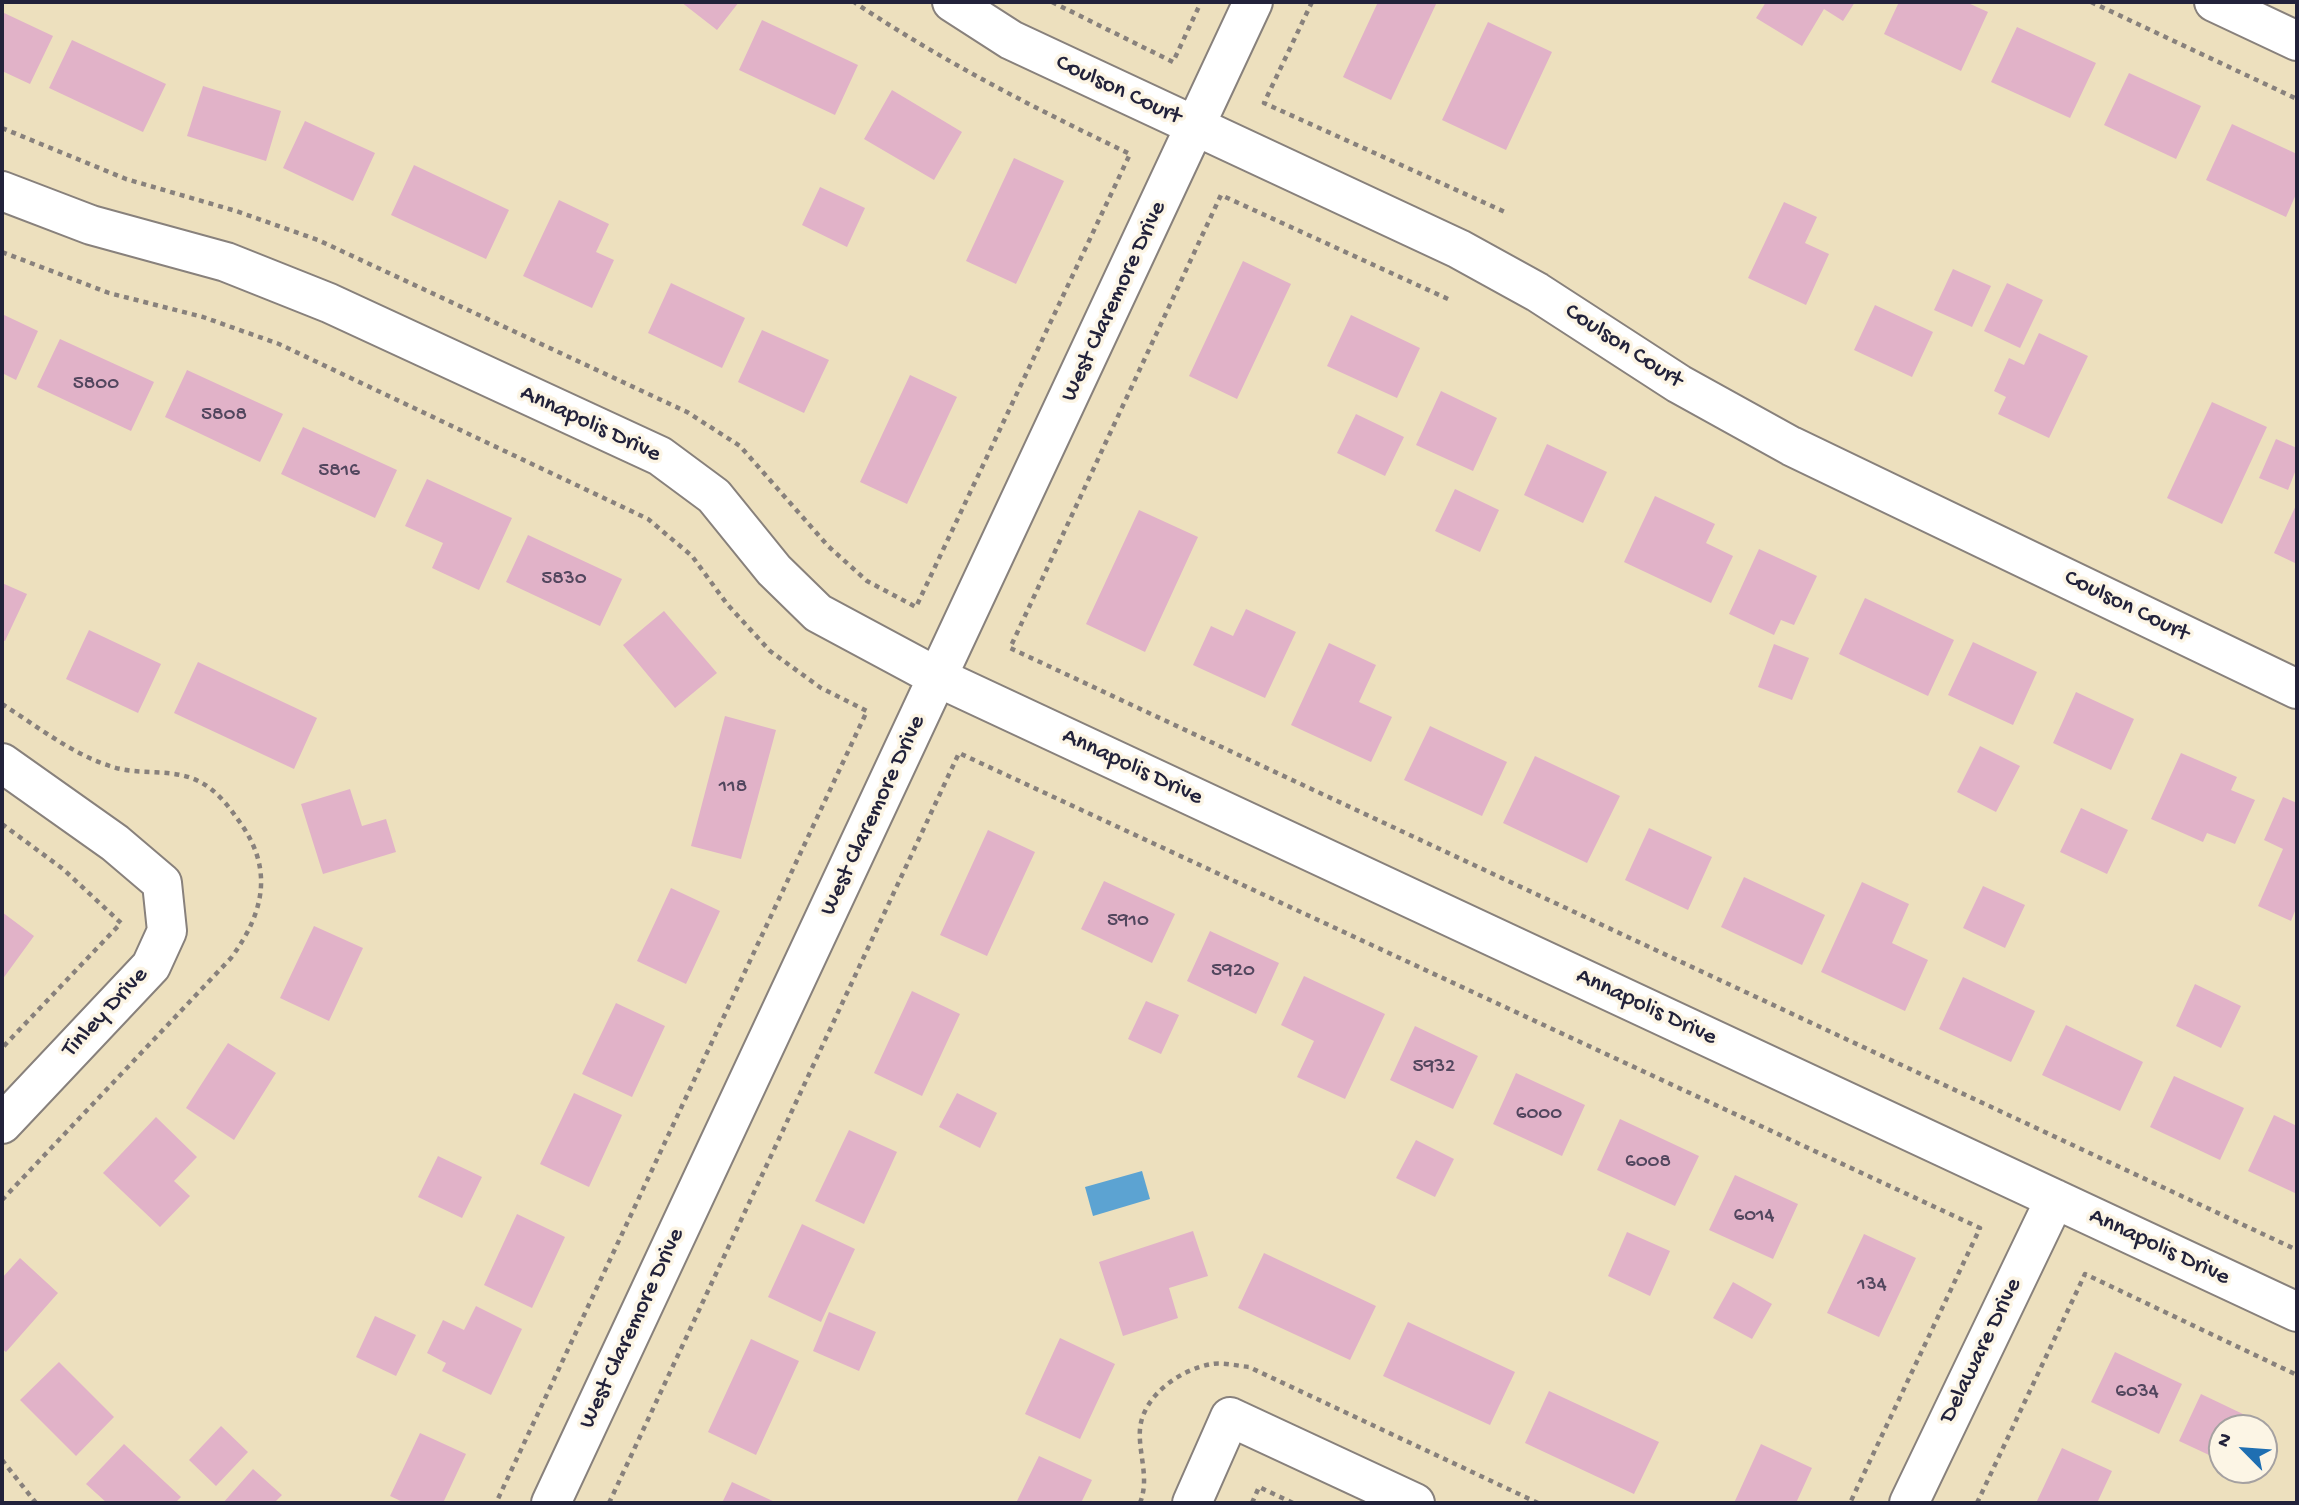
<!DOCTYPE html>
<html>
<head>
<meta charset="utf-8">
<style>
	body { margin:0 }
	#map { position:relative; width:2299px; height:1505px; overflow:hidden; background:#ede0be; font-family:"Gochi Hand",sans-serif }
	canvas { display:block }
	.frame { position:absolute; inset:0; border:4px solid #22223b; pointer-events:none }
	.north { position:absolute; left:2208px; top:1414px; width:70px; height:70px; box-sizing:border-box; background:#fcf5e5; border:2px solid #a5a1a1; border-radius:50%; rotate:295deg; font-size:19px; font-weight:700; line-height:28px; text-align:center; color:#22223b }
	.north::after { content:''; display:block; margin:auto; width:24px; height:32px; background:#1f6fb2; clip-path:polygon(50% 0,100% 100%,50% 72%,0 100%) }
</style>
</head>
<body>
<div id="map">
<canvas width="2299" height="1505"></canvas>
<div class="frame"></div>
<div class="north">N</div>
</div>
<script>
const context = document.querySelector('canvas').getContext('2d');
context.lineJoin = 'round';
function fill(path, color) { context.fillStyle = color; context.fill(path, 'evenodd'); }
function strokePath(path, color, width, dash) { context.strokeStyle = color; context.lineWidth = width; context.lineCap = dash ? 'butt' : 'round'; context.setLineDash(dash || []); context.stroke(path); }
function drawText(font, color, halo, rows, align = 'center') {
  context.font = font + ' "Gochi Hand",sans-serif'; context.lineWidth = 7; context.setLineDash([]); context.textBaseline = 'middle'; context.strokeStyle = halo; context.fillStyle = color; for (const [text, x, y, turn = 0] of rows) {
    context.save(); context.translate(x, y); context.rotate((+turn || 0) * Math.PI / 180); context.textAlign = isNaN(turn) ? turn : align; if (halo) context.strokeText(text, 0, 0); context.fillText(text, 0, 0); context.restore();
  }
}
fill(new Path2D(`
	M1142 1171 1150 1199 1093 1216 1085 1187Z`), '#5ca3d2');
fill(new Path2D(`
	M681 2H739L717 30Z
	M1378 2H1437L1391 100 1343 77Z
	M1766 2H1855L1843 21 1824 9 1802 46 1756 18Z
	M1899 2H1966L1988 12 1961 71 1884 34Z
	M2 12 53 36 30 84 2 71Z
	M762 20 858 65 835 115 739 70Z
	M1488 22 1552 52 1506 150 1442 120Z
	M2017 27 2096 63 2070 118 1991 82Z
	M72 40 166 84 143 132 49 88Z
	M2129 73 2201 106 2176 159 2104 125Z
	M203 86 281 111 266 161 187 136Z
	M892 90 962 132 934 180 864 139Z
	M305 121 375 153 353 201 283 168Z
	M2232 124 2297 154V192L2286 217 2206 180Z
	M1014 158 1064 181 1016 284 966 261Z
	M414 165 509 210 486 259 391 215Z
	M820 187 865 208 847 247 802 225Z
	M559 200 609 224 596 252 614 260 592 308 523 276Z
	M1784 202 1817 217 1805 243 1829 254 1806 305 1748 278Z
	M1243 261 1291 284 1237 399 1189 376Z
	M1953 269 1991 286 1972 327 1934 310Z
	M671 283 745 318 722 368 648 333Z
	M2007 283 2043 300 2020 348 1984 331Z
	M1875 305 1933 332 1912 377 1854 350Z
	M2 314 38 331 16 380 2 373Z
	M1351 315 1420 348 1397 398 1327 366Z
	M762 330 829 360 804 413 738 382Z
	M2039 333 2088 356 2049 438 1998 414 2006 397 1994 391 2009 358 2024 365Z
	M60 339 154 382 131 431 37 387Z
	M187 370 283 414 260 462 165 417Z
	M910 375 957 397 907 504 860 482Z
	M1441 391 1497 418 1473 471 1416 445Z
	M2212 402 2267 427 2222 524 2167 498Z
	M1356 414 1404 437 1385 476 1337 453Z
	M303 427 397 470 375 518 281 474Z
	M2276 439 2297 448V467L2288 490 2259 478Z
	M1547 444 1607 472 1583 523 1524 495Z
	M427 479 512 518 479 590 432 568 443 543 405 526Z
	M1455 489 1499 510 1480 552 1435 531Z
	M1655 496 1715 524 1706 543 1733 556 1711 603 1624 562Z
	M2297 503V564L2274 553Z
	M1139 510 1198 537 1145 652 1086 624Z
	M528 535 622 579 600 626 506 582Z
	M1759 549 1817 576 1794 625 1781 620 1774 635 1729 614Z
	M2 583 27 594 5 641 2 640Z
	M1865 598 1954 640 1928 696 1839 654Z
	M1246 609 1296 632 1265 698 1193 665 1211 626 1233 636Z
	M664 611 717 673 675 708 623 645Z
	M89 630 161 664 138 713 66 679Z
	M1973 642 2037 672 2013 725 1948 695Z
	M1329 643 1376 665 1359 702 1392 717 1371 762 1291 725Z
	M1774 644 1809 658 1792 700 1758 687Z
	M198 662 317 718 294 769 174 713Z
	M2076 692 2134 719 2111 770 2053 743Z
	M725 716 776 730 741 859 691 846Z
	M1430 726 1507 762 1482 816 1404 780Z
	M1980 746 2020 766 1996 812 1957 792Z
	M2181 753 2237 777 2231 790 2255 800 2235 844 2207 833 2203 842 2151 819Z
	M1535 756 1620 796 1587 863 1503 823Z
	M350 789 362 826 386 819 396 852 323 874 301 804Z
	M2283 797 2297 803V906L2291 921 2258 906 2283 849 2264 840Z
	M2081 808 2128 830 2107 874 2060 852Z
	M1649 828 1712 857 1688 910 1625 880Z
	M988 830 1035 852 987 956 940 935Z
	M1744 877 1825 915 1802 965 1721 927Z
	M1104 881 1175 914 1152 963 1081 929Z
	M1862 882 1909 904 1892 943 1928 960 1905 1011 1821 972Z
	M1983 886 2025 905 2005 948 1963 928Z
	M671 888 720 911 686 984 637 961Z
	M2 912 34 936 2 980Z
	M314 926 363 948 329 1021 280 998Z
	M1210 931 1279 963 1256 1014 1187 981Z
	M1304 976 1385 1014 1345 1099 1297 1077 1314 1041 1281 1025Z
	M1963 977 2035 1011 2011 1062 1939 1029Z
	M2195 984 2241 1006 2221 1048 2176 1026Z
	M912 991 960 1014 922 1096 874 1073Z
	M1146 1001 1179 1015 1161 1054 1128 1039Z
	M616 1003 665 1026 632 1097 582 1074Z
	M2066 1025 2143 1062 2120 1111 2042 1075Z
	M1415 1026 1478 1056 1453 1109 1390 1080Z
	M228 1043 276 1073 234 1140 186 1108Z
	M1516 1073 1585 1105 1562 1156 1493 1124Z
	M2174 1076 2244 1108 2220 1160 2150 1127Z
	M574 1093 622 1115 589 1187 540 1164Z
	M957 1093 997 1113 980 1148 939 1127Z
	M2274 1115 2297 1126V1194L2248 1171Z
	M156 1117 197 1157 174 1181 190 1196 160 1227 103 1173Z
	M1620 1119 1699 1156 1675 1206 1597 1170Z
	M849 1130 897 1152 864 1224 815 1201Z
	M1416 1140 1454 1159 1435 1197 1396 1178Z
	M438 1156 482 1177 462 1218 418 1197Z
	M1735 1175 1798 1204 1773 1259 1709 1230Z
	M517 1214 565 1237 532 1308 484 1285Z
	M802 1224 855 1249 821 1322 768 1297Z
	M1193 1231 1208 1276 1169 1288 1178 1318 1123 1336 1099 1262Z
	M1627 1232 1670 1251 1650 1296 1608 1276Z
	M1864 1234 1916 1258 1879 1337 1827 1313Z
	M1264 1253 1376 1306 1350 1360 1238 1308Z
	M20 1258 58 1293 6 1352 2 1349V1278Z
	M1733 1282 1772 1304 1752 1339 1713 1318Z
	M476 1306 522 1329 491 1395 442 1371 446 1363 427 1353 443 1320 464 1330Z
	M829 1312 876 1332 859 1371 813 1351Z
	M375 1316 416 1335 396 1376 356 1357Z
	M1408 1322 1515 1372 1490 1425 1383 1376Z
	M1060 1338 1115 1364 1080 1439 1025 1414Z
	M751 1339 799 1361 756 1455 708 1432Z
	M2115 1352 2182 1384 2159 1434 2091 1402Z
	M59 1362 114 1417 76 1456 20 1400Z
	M1549 1391 1659 1442 1634 1494 1525 1443Z
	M2201 1394 2245 1415 2238 1428H2222V1461L2179 1441Z
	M221 1426 248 1452 216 1486 189 1460Z
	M420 1433 466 1454 443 1503H405L390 1496Z
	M124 1444 181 1497 175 1503H107L86 1484Z
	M1761 1444 1812 1468 1796 1503H1734Z
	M2062 1448 2112 1471 2097 1503H2036Z
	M1039 1456 1092 1480 1081 1503H1016Z
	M253 1469 282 1495 274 1503H223Z
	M732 1482 777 1503H722Z`), '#e1b2c8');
const street = new Path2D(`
	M952 2 1011 40 1459 249 1537 292 1679 384 1791 446 2297 689
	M2214 2 2297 41
	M2 191 91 225 226 262 329 303 660 456 714 496 774 570 818 613 939 678 2297 1312
	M2 763 115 843 162 883 167 931 151 966 2 1124
	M551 1503 1253 2
	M1192 1503 1230 1417 1415 1503
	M1909 1503 2055 1199`);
strokePath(street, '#88817c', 42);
strokePath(new Path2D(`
	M1052 2 1173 62 1201 2
	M1312 2 1264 103 1505 212
	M2091 2 2297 99
	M2 128 126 179 236 211 318 240 687 412 740 446 828 546 867 581 916 607 1130 154C1034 108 942 61 854 2
	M2 252 109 293 203 317 279 344 648 519 692 556 727 604 770 651 821 688 867 711 496 1503
	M1448 299 1221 195 1010 648 2297 1250
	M2 704C37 726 73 755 113 767 141 776 175 767 202 783 215 790 228 805 236 817 274 866 266 910 231 958L2 1200
	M2 824 63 869 121 923 2 1048
	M2 1460 36 1503
	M609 1503 959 753 1980 1228 1850 1503
	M1140 1503C1150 1478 1138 1453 1140 1429 1143 1395 1181 1369 1212 1364 1223 1362 1238 1366 1249 1367L1538 1503
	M1252 1503 1259 1487 1293 1503
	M1977 1503 2085 1274 2297 1375`), '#88817c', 4.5, [5, 5]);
strokePath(street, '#fff', 38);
drawText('21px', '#52465e', null, [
	["5800",96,385],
	["5808",224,416],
	["5816",339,472],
	["5830",564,580],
	["118",733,788],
	["5910",1128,922],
	["5920",1233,972],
	["5932",1434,1068],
	["6000",1539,1115],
	["6008",1648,1163],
	["6014",1754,1217],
	["134",1872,1286],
	["6034",2137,1393]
]);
drawText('24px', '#22223b', '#fcf5e5', [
	["Coulson Court",1118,91,25],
	["West Claremore Drive",1115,302,-65],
	["Coulson Court",1623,347,33],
	["Annapolis Drive",590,425,25],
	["Coulson Court",2126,607,26],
	["Annapolis Drive",1132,768,25],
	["West Claremore Drive",874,816,-65],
	["Annapolis Drive",1646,1008,25],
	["Tinley Drive",106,1013,-47],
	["Annapolis Drive",2159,1248,25],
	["West Claremore Drive",633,1329,-65],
	["Delaware Drive",1982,1351,-64]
]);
</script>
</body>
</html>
